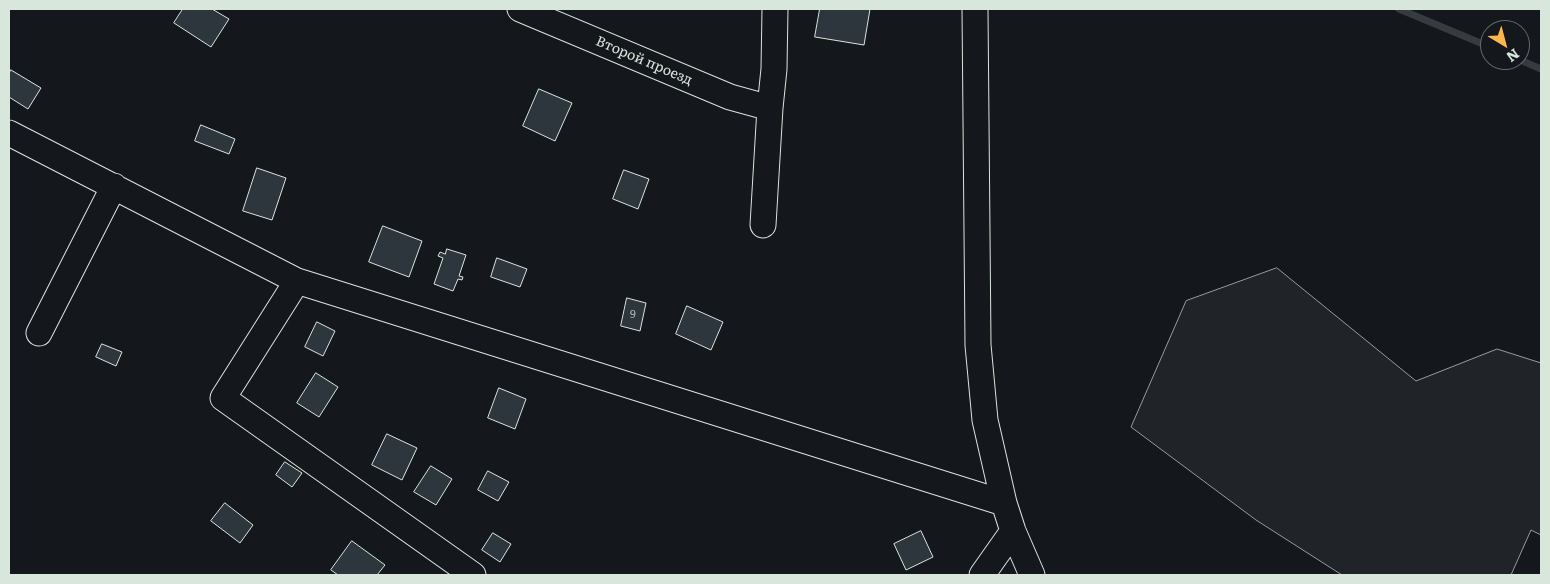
<!DOCTYPE html>
<html>
<head>
<meta charset="utf-8">
<style>
	body { margin:0 }
	#map { position:relative; width:1550px; height:584px; overflow:hidden; background:#14181c; font-family:Literata,serif }
	canvas { display:block }
	.frame { position:absolute; inset:0; border:10px solid #d8e6dc; pointer-events:none }
	.north { position:absolute; left:1480px; top:20px; width:50px; height:50px; box-sizing:border-box; background:#14181c; border:1px solid #626a69; border-radius:50%; rotate:143deg; font-size:14px; font-weight:700; line-height:20px; text-align:center; color:#d8e6dc }
	.north::after { content:''; display:block; margin:auto; width:18px; height:22px; background:#ffb74d; clip-path:polygon(50% 0,100% 100%,50% 72%,0 100%) }
</style>
</head>
<body>
<div id="map">
<canvas width="1550" height="584"></canvas>
<div class="frame"></div>
<div class="north">N</div>
</div>
<script>
const context = document.querySelector('canvas').getContext('2d');
context.lineJoin = 'round';
function fill(path, color) { context.fillStyle = color; context.fill(path, 'evenodd'); }
function strokePath(path, color, width, dash) { context.strokeStyle = color; context.lineWidth = width; context.lineCap = dash ? 'butt' : 'round'; context.setLineDash(dash || []); context.stroke(path); }
function drawText(font, color, halo, rows, align = 'center') {
  context.font = font + ' Literata,serif'; context.lineWidth = 4; context.setLineDash([]); context.textBaseline = 'middle'; context.strokeStyle = halo; context.fillStyle = color; for (const [text, x, y, turn = 0] of rows) {
    context.save(); context.translate(x, y); context.rotate((+turn || 0) * Math.PI / 180); context.textAlign = isNaN(turn) ? turn : align; if (halo) context.strokeText(text, 0, 0); context.fillText(text, 0, 0); context.restore();
  }
}
const green = new Path2D(`
	M1277 268 1416 381 1497 349 1541 363V535L1531 530 1511 575H1342L1256 520 1131 427 1186 301Z`);
fill(green, '#202428');
strokePath(green, '#939e99', 1);
strokePath(new Path2D(`
	M1399 9 1490 47
	M1520 60 1541 69`), '#363b3e', 7);
const building = new Path2D(`
	M183 9H212L229 19 211 47 174 23Z
	M820 9H870L864 45 815 37Z
	M11 70 41 88 28 109 9 97V74Z
	M539 89 572 103 555 141 523 126Z
	M201 125 235 139 229 154 195 141Z
	M257 168 286 178 272 220 243 211Z
	M624 170 649 179 638 209 613 199Z
	M383 226 422 241 409 277 369 262Z
	M447 249 466 255 459 276 463 277 462 280 458 279 453 291 434 284 443 258 438 256 440 252 445 254Z
	M497 258 527 269 520 287 491 277Z
	M627 298 646 303 640 331 621 326Z
	M687 306 723 322 711 350 676 334Z
	M317 322 335 331 323 356 305 347Z
	M102 344 122 352 116 366 96 357Z
	M316 373 338 387 319 417 297 403Z
	M499 388 526 399 515 429 488 418Z
	M387 434 417 448 402 480 372 465Z
	M285 462 302 473 292 487 276 475Z
	M431 466 452 479 436 505 414 492Z
	M488 471 509 482 498 501 478 490Z
	M225 503 253 525 240 543 211 521Z
	M921 531 933 557 906 570 894 544Z
	M493 533 511 544 500 562 482 550Z
	M352 541 385 565 377 575H338L331 570Z`);
fill(building, '#2c363c');
strokePath(building, '#d8e6dc', 1);
const minor = new Path2D(`
	M520 9 730 97 770 108
	M975 9 978 345 985 420 1004 503 1013 531 1032 575
	M9 133 297 281
	M763 225 770 108 774 69 775 9
	M39 333 114 186
	M473 575 223 398 297 281 1004 503
	M982 575 1013 531`);
strokePath(minor, '#d8e6dc', 27);
strokePath(minor, '#14181c', 25);
drawText('11px', '#adbab4', null, [
	["9",633,315]
]);
drawText('14px', '#d8e6dc', '#14181c', [
	["Второй проезд",644,61,23]
]);
</script>
</body>
</html>
